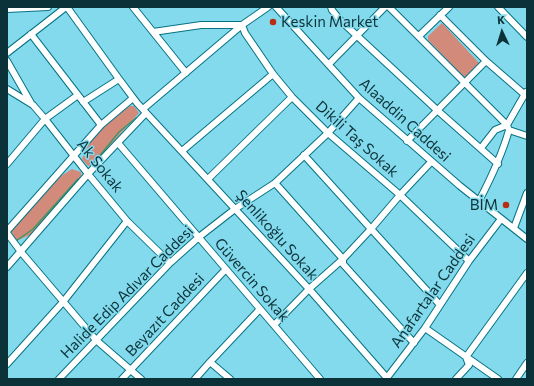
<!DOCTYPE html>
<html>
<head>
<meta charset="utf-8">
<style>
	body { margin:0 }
	#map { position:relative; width:534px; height:386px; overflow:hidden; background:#83daec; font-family:Commissioner,sans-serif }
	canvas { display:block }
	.frame { position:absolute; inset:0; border:8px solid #0c3239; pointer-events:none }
	.north { position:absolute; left:482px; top:12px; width:40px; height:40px; -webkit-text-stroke:3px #83daec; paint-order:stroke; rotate:356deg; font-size:11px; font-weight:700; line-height:16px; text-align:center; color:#0c3239 }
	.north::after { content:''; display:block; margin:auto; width:14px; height:18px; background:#0c3239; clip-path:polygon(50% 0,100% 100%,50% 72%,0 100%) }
</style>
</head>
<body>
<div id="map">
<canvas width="534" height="386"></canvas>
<div class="frame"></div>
<div class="north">K</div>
</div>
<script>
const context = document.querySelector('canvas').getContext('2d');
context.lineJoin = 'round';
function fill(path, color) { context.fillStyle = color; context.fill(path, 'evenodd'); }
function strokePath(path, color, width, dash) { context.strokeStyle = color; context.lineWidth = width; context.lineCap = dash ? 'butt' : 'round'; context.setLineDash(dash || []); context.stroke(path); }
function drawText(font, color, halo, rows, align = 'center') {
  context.font = font + ' Commissioner,sans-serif'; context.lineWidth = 3; context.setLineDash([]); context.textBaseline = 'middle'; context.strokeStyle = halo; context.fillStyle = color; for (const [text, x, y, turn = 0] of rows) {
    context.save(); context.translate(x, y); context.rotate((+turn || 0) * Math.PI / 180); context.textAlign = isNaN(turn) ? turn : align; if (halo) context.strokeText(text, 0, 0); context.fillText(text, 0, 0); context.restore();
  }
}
fill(new Path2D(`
	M442 23 480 64 467 77H464L428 40V36Z
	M130 106H134L139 113 93 164 88 166 82 159 87 145 105 124Z
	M72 169 81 172V179L30 235 16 241 11 231 61 176Z`), '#d28a7b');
strokePath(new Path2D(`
	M89 169 119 132 136 118
	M16 241 33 229 78 179`), '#43965f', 1.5);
const minor = new Path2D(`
	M67 7 119 79 137 103 309 289 387 378
	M133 7 186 73
	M276 7 359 98 460 186 527 239
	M331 7 332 10 340 20 437 110 498 164
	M389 7 507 125 509 130 527 136
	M498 7 527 37
	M7 9 48 7
	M440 15 486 61 524 94 527 95
	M153 32 201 25H242L245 33 273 74 292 97 328 133 400 195 469 261
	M31 34 101 125
	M419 36 449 7
	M7 53 66 7
	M7 61 31 103
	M329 64 385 7
	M7 89 33 105 45 119 88 174 127 221 170 263
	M83 102 119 79
	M143 109 242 25 268 7
	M407 141 486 61
	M118 143 320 379
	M481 148 495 130 507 125 526 92
	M182 151 273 74
	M304 155 440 305
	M7 164 45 119 78 95
	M208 179 292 97
	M275 183 343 259V264L414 343
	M479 201C491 178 502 155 509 130
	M514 228 527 193
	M7 231 101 125 133 98
	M7 233 21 252 96 340 141 379
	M7 267 88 174 146 113
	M274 325 309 289 343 259 371 229 400 195 431 162
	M425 328 498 379
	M210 362 230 379
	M7 364 63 302 127 221
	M59 379 170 263 199 237 235 209 275 183 328 133 359 98
	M122 379 226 269
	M195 379 210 362 260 309
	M386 379 425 328 469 261 501 219
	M456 379 469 365 466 357 527 273
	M516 379 527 363`);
strokePath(minor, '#067383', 8);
strokePath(minor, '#fff', 6);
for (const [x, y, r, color] of [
	[273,22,4,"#b92d14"],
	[506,205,4,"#b92d14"]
]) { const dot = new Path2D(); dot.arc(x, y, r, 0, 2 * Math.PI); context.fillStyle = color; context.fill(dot); strokePath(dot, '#83daec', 1.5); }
drawText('15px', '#0c3239', '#83daec', [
	["Keskin Market",281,22],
	["BİM",498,205,"right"]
], 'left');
drawText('15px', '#0c3239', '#83daec', [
	["Alaaddin Caddesi",405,120,42],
	["Dikili Taş Sokak",357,139,42],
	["Ak Sokak",100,166,51],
	["Şenlikoğlu Sokak",277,235,48],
	["Güvercin Sokak",252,280,49],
	["Anafartalar Caddesi",433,291,-55],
	["Halide Edip Adıvar Caddesi",127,292,-45],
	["Beyazıt Caddesi",165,315,-47]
]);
</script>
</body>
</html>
